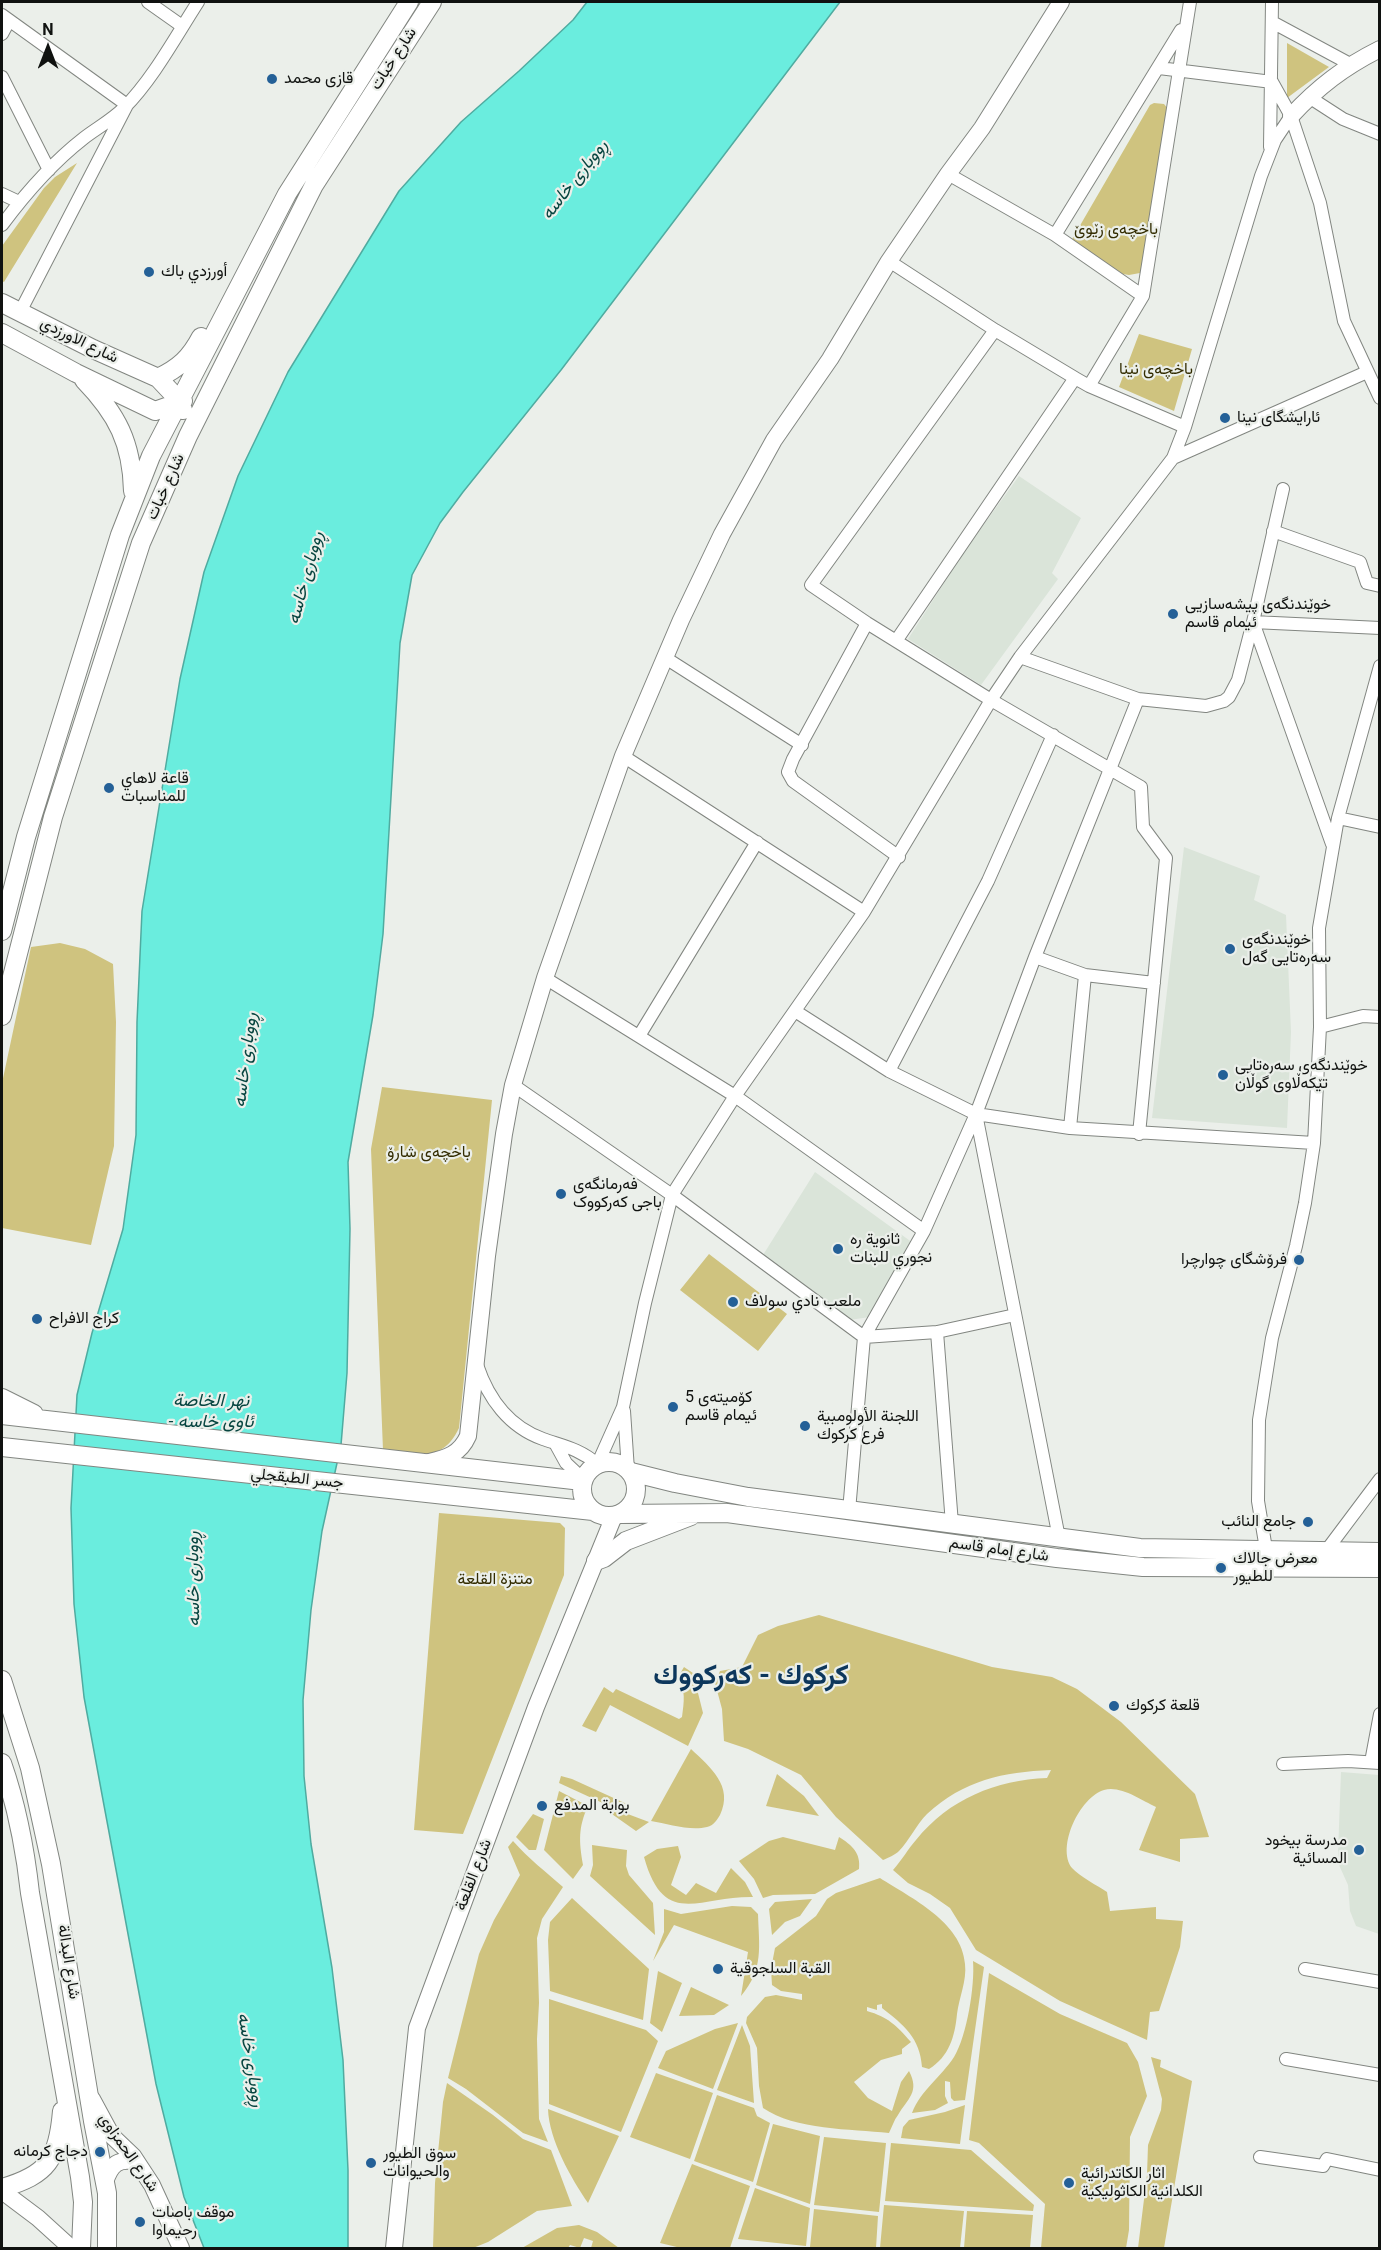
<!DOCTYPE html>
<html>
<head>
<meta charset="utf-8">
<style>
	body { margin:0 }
	#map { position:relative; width:1381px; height:2250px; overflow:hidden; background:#ebefea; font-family:Roboto,sans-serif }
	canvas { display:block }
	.frame { position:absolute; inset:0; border:3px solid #101210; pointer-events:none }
	.north { position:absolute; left:18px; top:18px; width:60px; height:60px; -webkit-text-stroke:4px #ebefea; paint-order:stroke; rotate:0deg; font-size:16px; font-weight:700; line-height:24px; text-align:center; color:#101210 }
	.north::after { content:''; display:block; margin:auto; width:21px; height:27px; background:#101210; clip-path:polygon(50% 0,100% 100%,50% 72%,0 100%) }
</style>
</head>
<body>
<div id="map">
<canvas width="1381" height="2250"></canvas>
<div class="frame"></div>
<div class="north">N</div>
</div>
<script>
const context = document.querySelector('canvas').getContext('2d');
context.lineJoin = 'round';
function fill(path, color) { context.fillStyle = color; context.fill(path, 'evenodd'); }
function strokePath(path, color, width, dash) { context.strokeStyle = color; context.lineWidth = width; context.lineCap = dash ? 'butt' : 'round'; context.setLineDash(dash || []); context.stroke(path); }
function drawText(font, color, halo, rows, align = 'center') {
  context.font = font + ' Roboto,Vazirmatn,sans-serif'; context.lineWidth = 4.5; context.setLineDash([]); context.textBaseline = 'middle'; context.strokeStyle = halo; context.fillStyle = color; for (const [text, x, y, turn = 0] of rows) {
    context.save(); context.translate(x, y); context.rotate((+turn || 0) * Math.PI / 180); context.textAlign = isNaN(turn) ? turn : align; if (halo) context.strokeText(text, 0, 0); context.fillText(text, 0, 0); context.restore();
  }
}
fill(new Path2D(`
	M1019 476 1081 518 1052 573 1058 579 981 685 908 639 966 549Z
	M1184 847 1260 876 1254 900 1286 915 1291 1032 1287 1128 1152 1118Z
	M815 1172 913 1243 870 1317 849 1320 763 1255Z
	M1341 1772 1379 1775V1934L1356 1926 1350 1911 1348 1885 1339 1865 1338 1853Z`), '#dae4d9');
fill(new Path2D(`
	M1287 43 1329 67 1287 98Z
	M1154 103 1164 104 1168 109 1143 268 1140 273 1129 275 1123 274 1071 241 1150 105Z
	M77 163 4 282 2 281V246L44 188 55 177Z
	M1139 334 1192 349 1174 411 1119 387Z
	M60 943 85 949 113 964 116 1022 114 1146 91 1245 2 1228V1083L31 947Z
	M382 1087 492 1100 459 1428C442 1464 416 1454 383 1450L371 1149Z
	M709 1254 787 1314 758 1351 680 1290Z
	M439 1513 560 1523 565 1528 564 1575 463 1834 414 1830Z
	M819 1615 992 1667 1052 1677 1077 1689 1121 1722 1195 1794 1209 1837 1180 1839V1862L1139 1850 1156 1807C1141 1800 1120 1785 1104 1790 1080 1797 1056 1847 1072 1868 1079 1876 1098 1886 1107 1892L1110 1911 1156 1907V1919L1183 1921 1180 1947 1159 2011 1150 2012 1147 2040 1060 2001 976 1950 950 1908 930 1894 908 1883 893 1870C902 1860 908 1849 916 1840 949 1799 996 1780 1047 1778L1051 1770C1003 1772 964 1780 927 1814 916 1825 909 1841 899 1851 895 1855 888 1858 883 1860L836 1817 801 1775 748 1749 724 1741 722 1709 715 1683 720 1671 742 1667 758 1635 778 1626Z
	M684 1667 693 1673 703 1713 688 1746 610 1705 596 1732 582 1726 604 1687 613 1693 616 1689 679 1719 682 1717C684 1702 686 1690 678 1677Z
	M691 1749C710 1767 734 1786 720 1815 716 1821 714 1825 707 1827 690 1831 668 1824 651 1821Z
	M777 1774 804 1796 819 1816 766 1806Z
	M561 1776 572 1779 629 1805 625 1813 649 1822 636 1831 609 1812 607 1805 559 1783Z
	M559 1791 588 1806C578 1828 579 1841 583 1865L573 1879 544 1850Z
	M533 1814 544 1819 536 1850H529L516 1837Z
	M783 1837 835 1850 839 1837C852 1845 861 1853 859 1869L815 1894 773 1895 763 1898 754 1879 739 1861 769 1841Z
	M513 1841C529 1859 546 1872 563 1887L542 1919 537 1938 539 2003 537 2039 539 2119 548 2142 523 2133 466 2089 448 2078 479 1954 494 1920 520 1875 508 1847Z
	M592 1845 627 1850 626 1866 629 1875 653 1903 655 1935 590 1876 593 1865Z
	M678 1846 681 1857 671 1885 686 1895 696 1883 716 1893 731 1868 745 1882 753 1897C699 1896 664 1929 644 1857L657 1849Z
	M880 1878C911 1898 962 1922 965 1964 967 1981 959 1997 957 2014 955 2036 949 2057 929 2069L922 2067C920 2038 904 2025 882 2008V2004L877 2005V2010L867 2007V2011C888 2017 896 2025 911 2042L902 2049V2054L881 2060 854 2082 868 2098 892 2111 901 2082 909 2071C920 2092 908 2098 898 2115 894 2120 892 2127 889 2133 851 2129 795 2130 763 2108L759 2086 757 2048 746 2023 747 2017 765 1997 776 1995 802 2000V1994L781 1991 772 1985 771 1969 775 1948 816 1916 827 1899 836 1893Z
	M572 1898 649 1969 643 2020 550 1991 548 1940 550 1922Z
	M812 1899 800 1916 785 1922 772 1935 769 1909 775 1902Z
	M732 1906 751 1907 758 1914C759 1947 764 1969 741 1996L748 1952 674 1925 653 1961 664 1932V1909L681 1914Z
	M973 1961 984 1967 965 2100 954 2101 951 2098 950 2082 945 2081V2096L948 2103 935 2110 912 2113C921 2090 941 2077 954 2057 967 2036 975 1985 973 1961Z
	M658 1971 682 1983 662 2032 650 2023Z
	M989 1973 1060 2014 1127 2043 1138 2062 1147 2096 1130 2137 1129 2230 1126 2248H1041L1045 2204 979 2143 969 2140Z
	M691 1987 729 2005 714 2015 679 2016Z
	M549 1999 646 2030 658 2041 621 2132 549 2104Z
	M738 2023 713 2089 658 2068 666 2051 715 2029Z
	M742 2025 750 2046 754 2103 717 2090Z
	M1151 2057 1161 2060 1160 2067 1192 2081 1164 2248H1138L1147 2175 1148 2145 1161 2110 1162 2099Z
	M656 2073 713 2093 690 2159 630 2137Z
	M447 2083 493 2115 523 2139 551 2150 572 2206 537 2211 488 2242 473 2248H433L435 2183 443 2102Z
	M717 2095 754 2108 757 2116 770 2123 753 2182 694 2161Z
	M965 2105 960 2144 901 2138 903 2127 909 2120 945 2112Z
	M548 2109 619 2136 588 2203C571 2178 549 2140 548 2109Z
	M773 2124 820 2136 810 2204 756 2185Z
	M824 2137 886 2143 879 2212 814 2205Z
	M891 2143 971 2150 1034 2205 1033 2211 885 2201Z
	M692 2164 750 2186 730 2248H681L660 2243Z
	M755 2188 810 2208 806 2246 738 2239Z
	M884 2205 964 2211 960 2248H880Z
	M814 2209 878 2216 876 2248 810 2247Z
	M967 2211 1033 2215 1030 2248H964Z
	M579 2225 597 2232 619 2248H591L593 2241 584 2238 580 2248 570 2245 568 2248H522L557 2228Z`), '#cfc37f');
const water = new Path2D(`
	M587 2H840L561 370 463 492 440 523 412 575 400 643 383 934 373 1015 348 1162 350 1229 347 1373 341 1445 322 1531 311 1610 303 1700 304 1776 311 1844 332 1968 343 2060 348 2170V2248H204L184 2197 156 2084 103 1800 84 1697 74 1604 71 1508 77 1395 92 1333 123 1229 136 1135 137 1022 142 911 180 679 204 572 238 476 288 372 399 191 461 122 519 71 573 20Z`);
fill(water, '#6aedde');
strokePath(water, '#4faba0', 1.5);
const street = new Path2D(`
	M148 2 182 26
	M2 15 127 105 20 312
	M1272 22 1350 64
	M2 34 9 21
	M2 77 49 170
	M1309 97 1343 119 1380 134
	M1291 116 1320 203 1344 321 1380 398
	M1270 147 1272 2
	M948 174 1055 235 1143 296
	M2 194 19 202
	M2 225C25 194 52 163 84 138 97 128 112 120 124 108 153 79 176 36 198 2
	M1055 235 1181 30
	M889 261 995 330 811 585 867 623 991 700 1141 787 1143 827 1166 858 1139 1134
	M995 330 1075 378
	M1089 386 1185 427
	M1173 458 1367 372
	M1273 531 1360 562 1367 583 1380 586
	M867 623 793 759 788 772 793 781 899 857
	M896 641 1075 378 1089 386 1143 296 1190 2
	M664 657 802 745
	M1020 657 1138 699 1206 706 1224 701 1229 697 1238 680 1253 622 1283 489
	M623 756 864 912
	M1338 818 1380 827
	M1332 844 1253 622 1380 628
	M1035 957 1085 975 1154 983
	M545 978 735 1096 924 1231
	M795 1011 889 1071 976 1114 1070 1128 1314 1143
	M1320 1027 1363 1016 1380 1017
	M639 1036 757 842
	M889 1071 988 881 1053 735
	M513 1085 672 1195 864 1337 937 1332 1015 1315
	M976 1114 1059 1538
	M1070 1128 1085 975
	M937 1332 952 1524
	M477 1365C488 1398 509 1427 543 1439 563 1446 580 1449 597 1464
	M624 1411 628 1470
	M555 1443 566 1463 583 1479
	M598 1463 623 1407 645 1303 672 1195 735 1096 864 912 991 700 1020 657 1173 458 1185 427 1261 176 1275 140 1291 116 1272 82 1159 68
	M849 1511 864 1337 924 1231 976 1114 1035 957 1138 699
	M1266 1549 1258 1501 1259 1420 1272 1338 1296 1246 1305 1203 1314 1143 1320 1027 1319 928 1338 818 1380 666
	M1326 1551 1380 1479
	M1371 1762 1380 1714
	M1283 1764 1348 1761 1380 1763
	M1305 1969 1380 1982
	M1286 2059 1380 2075
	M1260 2157 1323 2166 1327 2159 1380 2170`);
const secondary = new Path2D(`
	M1291 116C1318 87 1344 67 1380 49
	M429 1462C447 1458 460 1454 468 1436L487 1256 504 1134 513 1085 545 978 623 756 681 620 722 534 774 440 830 359 889 261 948 174 982 128 1061 2
	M92 2099 112 2136 133 2156 152 2185 181 2248
	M105 2182C111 2164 118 2158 137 2162
	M2 2191 38 2218 71 2248
	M394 2248 417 2028 536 1707 614 1516`);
const primary = new Path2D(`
	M2 303 93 349 158 378 174 395 183 410
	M2 333 76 373 155 411 183 401
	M158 378C179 368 190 358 201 337
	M84 380C117 414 132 443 133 491
	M2 931 26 837 120 535 151 456 287 194 409 2
	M2 1016 53 817 141 543 188 436 314 185 432 2
	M2 1398 34 1414
	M2 1415 582 1481
	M2 1447 593 1511
	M582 1489a27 27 0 1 1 54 0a27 27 0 1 1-54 0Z
	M631 1472 675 1483 748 1497 1140 1548 1380 1552
	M620 1514 727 1513 1057 1558 1143 1567 1380 1568
	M596 1561 604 1558 626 1541 691 1516
	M2 1680 30 1768 51 1864 93 2121 107 2193V2248
	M2 1763C17 1806 25 1848 30 1893L80 2177 83 2202 81 2248
	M2 2188C48 2175 58 2159 62 2111`);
strokePath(street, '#828681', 14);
strokePath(secondary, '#828681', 18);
strokePath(primary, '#828681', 20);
strokePath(street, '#fff', 12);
strokePath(secondary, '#fff', 16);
strokePath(primary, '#fff', 18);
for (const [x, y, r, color] of [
	[272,79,6,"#246097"],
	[149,272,6,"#246097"],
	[1225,418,6,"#246097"],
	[1173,614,6,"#246097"],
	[109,788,6,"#246097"],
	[1230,949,6,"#246097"],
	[1223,1075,6,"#246097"],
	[561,1194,6,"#246097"],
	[838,1249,6,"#246097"],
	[1299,1260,6,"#246097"],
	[733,1302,6,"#246097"],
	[37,1319,6,"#246097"],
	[673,1407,6,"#246097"],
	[805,1426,6,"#246097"],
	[1308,1522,6,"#246097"],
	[1221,1568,6,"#246097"],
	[1114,1706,6,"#246097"],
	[542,1806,6,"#246097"],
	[1359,1850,6,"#246097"],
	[718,1969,6,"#246097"],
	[100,2152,6,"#246097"],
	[371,2163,6,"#246097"],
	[1069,2183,6,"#246097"],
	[140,2222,6,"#246097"]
]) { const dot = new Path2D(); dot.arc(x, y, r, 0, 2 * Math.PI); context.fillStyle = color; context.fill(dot); strokePath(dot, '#ebefea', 2); }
drawText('16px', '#101210', '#ebefea', [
	["شارع خبات",394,59,-57],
	["شارع الاورزدي",79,341,26],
	["شارع خبات",166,487,-66],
	["جسر الطبقجلي",297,1479,6],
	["شارع إمام قاسم",999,1550,8],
	["شارع القلعة",474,1875,-69],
	["شارع البدالة",68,1962,81],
	["شارع الحمزاوي",128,2153,55]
]);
drawText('16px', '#101210', '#ebefea', [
	["قازی محمد",284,79],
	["أورزدي باك",161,272],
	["ئارایشگای نینا",1237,418],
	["خوێندنگەی پیشەسازیی",1185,605],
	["ئیمام قاسم",1185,623],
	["قاعة لاهاي",121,779],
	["للمناسبات",121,797],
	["خوێندنگەی",1242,940],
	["سەرەتایی گەل",1242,958],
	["خوێندنگەی سەرەتایی",1235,1066],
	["تێکەڵاوی گوڵان",1235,1084],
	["فەرمانگەی",573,1185],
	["باجی کەرکووک",573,1203],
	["ثانوية ره",850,1240],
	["نجوري للبنات",850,1258],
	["فرۆشگای چوارچرا",1287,1260,"right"],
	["ملعب نادي سولاف",745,1302],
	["كراج الافراح",49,1319],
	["کۆمیتەی 5",685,1398],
	["ئیمام قاسم",685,1416],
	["اللجنة الأولومبية",817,1417],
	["فرع كركوك",817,1435],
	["جامع النائب",1296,1522,"right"],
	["معرض جالاك",1233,1559],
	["للطيور",1233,1577],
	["قلعة كركوك",1126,1706],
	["بوابة المدفع",554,1806],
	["مدرسة بيخود",1347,1841,"right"],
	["المسائية",1347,1859,"right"],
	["القبة السلجوقية",730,1969],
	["دجاج کرمانە",88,2152,"right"],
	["سوق الطيور",383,2154],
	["والحيوانات",383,2172],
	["اثار الكاتدرائية",1081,2174],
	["الكلدانية الكاثوليكية",1081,2192],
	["موقف باصات",152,2213],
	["رحيماوا",152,2231]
], 'left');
drawText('16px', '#332c01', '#ebefea', [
	["باخچەی زێوێ",1116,230],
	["باخچەی نینا",1156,370],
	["باخچەی شارۆ",429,1153],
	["متنزة القلعة",495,1580]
]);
drawText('italic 18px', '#074540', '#ebefea', [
	["ڕووباری خاسە",575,180,-52],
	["ڕووباری خاسە",306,578,-75],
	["ڕووباری خاسە",246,1060,-83],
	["نهر الخاصة",211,1401],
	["- ئاوی خاسە",211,1422],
	["ڕووباری خاسە",194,1579,-91],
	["ڕووباری خاسە",250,2060,81]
]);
drawText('bold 28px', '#0d375c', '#ebefea', [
	["كركوك - کەرکووك",751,1677]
]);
</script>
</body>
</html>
